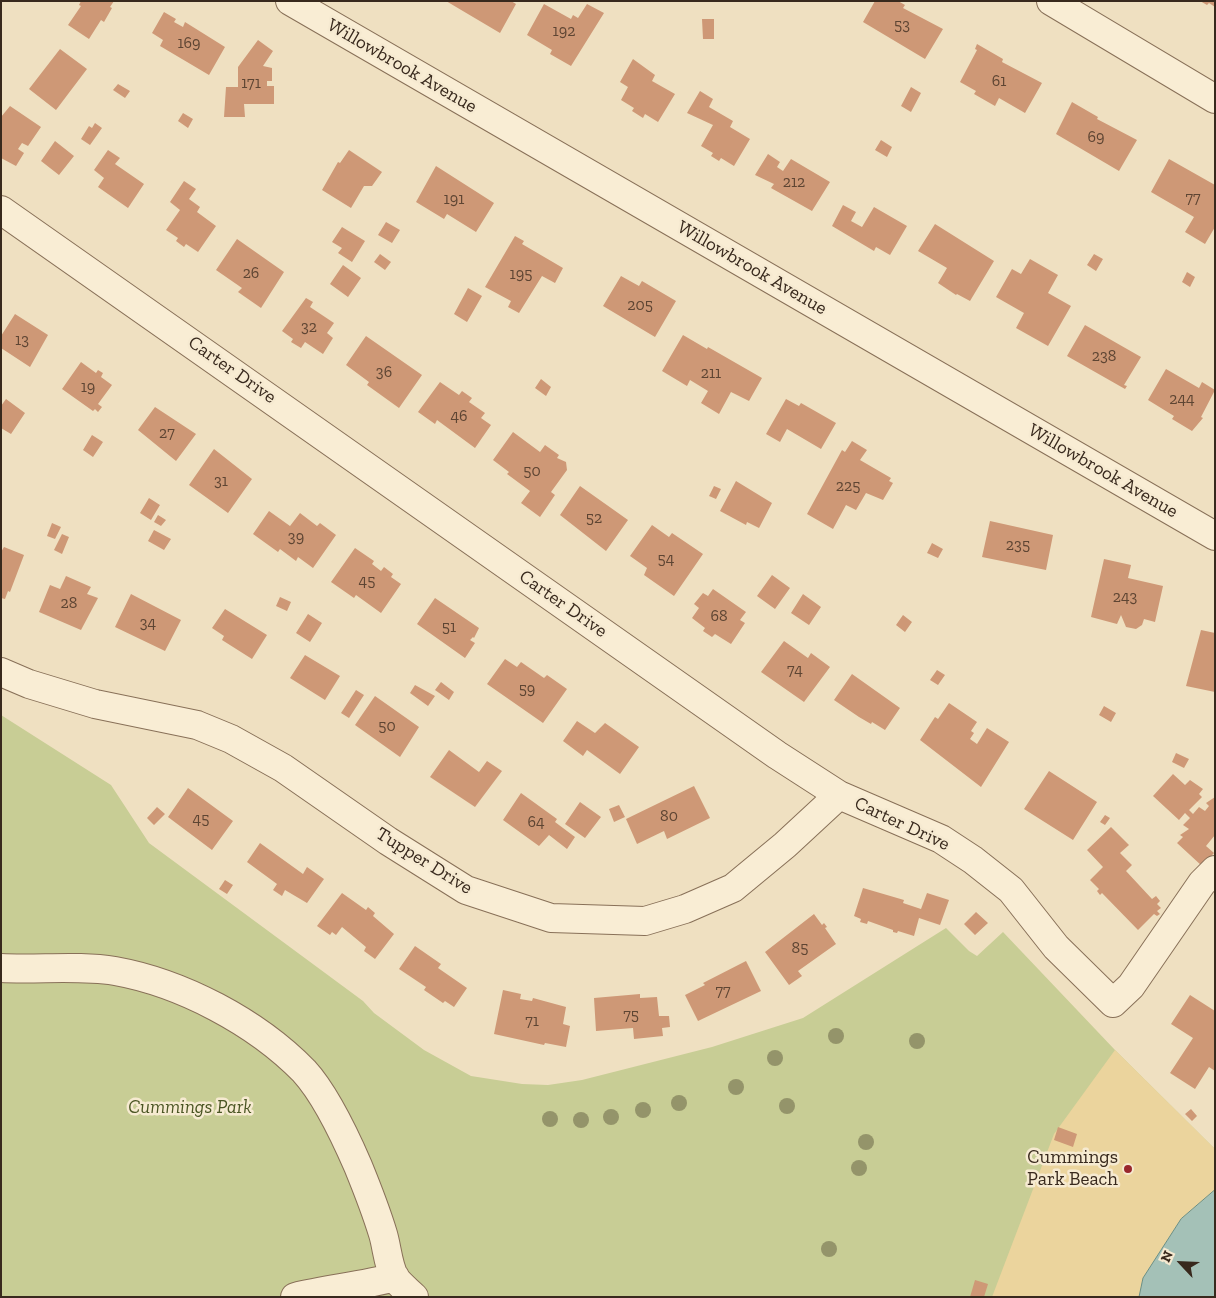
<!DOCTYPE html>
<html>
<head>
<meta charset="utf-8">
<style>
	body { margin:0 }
	#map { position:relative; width:1216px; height:1298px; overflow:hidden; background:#efe0c1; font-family:"Zilla Slab",serif }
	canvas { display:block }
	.frame { position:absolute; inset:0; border:2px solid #38291d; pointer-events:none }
	.north { position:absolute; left:1156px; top:1238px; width:50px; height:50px; -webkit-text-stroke:4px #f6ead1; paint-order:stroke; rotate:295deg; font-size:14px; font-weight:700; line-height:20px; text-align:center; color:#38291d }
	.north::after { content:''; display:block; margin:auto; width:18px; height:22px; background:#38291d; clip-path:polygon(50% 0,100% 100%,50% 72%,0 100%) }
</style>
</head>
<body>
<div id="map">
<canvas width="1216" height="1298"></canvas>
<div class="frame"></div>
<div class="north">N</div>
</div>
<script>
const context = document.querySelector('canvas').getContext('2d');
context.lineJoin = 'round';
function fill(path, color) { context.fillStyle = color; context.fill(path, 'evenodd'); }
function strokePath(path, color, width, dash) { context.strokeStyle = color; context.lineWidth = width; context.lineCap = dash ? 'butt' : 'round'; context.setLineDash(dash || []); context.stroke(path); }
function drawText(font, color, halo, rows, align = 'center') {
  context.font = font + ' "Zilla Slab",serif'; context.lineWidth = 5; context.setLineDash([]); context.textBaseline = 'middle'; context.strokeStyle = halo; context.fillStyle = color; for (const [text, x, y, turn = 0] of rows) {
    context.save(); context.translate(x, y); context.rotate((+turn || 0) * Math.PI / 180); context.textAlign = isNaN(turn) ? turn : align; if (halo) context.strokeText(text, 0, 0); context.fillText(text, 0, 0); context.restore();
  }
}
fill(new Path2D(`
	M1 715 111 785 149 843 363 1001 374 1013 424 1050 471 1076 522 1084 548 1085 582 1080 712 1047 803 1018 946 928 969 951 977 956 1003 932 1115 1050 1215 1149V1190L1181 1219 1143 1278 1139 1297H1Z`), '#c8cd95');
fill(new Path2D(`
	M1115 1050 1215 1149V1190L1181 1219 1143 1278 1139 1297H992L1054 1134Z`), '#ebd49d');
const water = new Path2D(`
	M1215 1190V1297H1139L1143 1278 1181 1219Z`);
fill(water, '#a4c1b7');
strokePath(water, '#6b8f85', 1);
fill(new Path2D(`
	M81 1H114L110 7 112 8 104 22 101 20 89 39 68 25 81 6 79 5Z
	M446 1H511L516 4 500 33Z
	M875 1H898L905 5 903 8 943 29 925 59 863 22Z
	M1200 1H1215V7L1209 3 1207 5Z
	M544 4 571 19 573 15 578 18 587 4 604 13 571 66 550 54 552 50 527 35Z
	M164 12 176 19 174 22 183 27 185 22 225 47 209 75 160 46 163 40 152 33Z
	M702 19H714V39H703Z
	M258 40 273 51 263 66 272 68V81H267V86H274V104H244L245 117H224L226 87H238V67Z
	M977 44 1003 59 1002 62 1042 83 1025 113 999 98 995 106 974 94 976 91 960 82 977 50 975 49Z
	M60 49 87 69 56 110 29 89Z
	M633 59 655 75 652 81 675 94 658 122 645 114 643 118 632 111 634 108 621 100 628 87 620 82Z
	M118 84 130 91 125 98 113 90Z
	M911 87 921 93 911 112 901 106Z
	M700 91 713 99 709 107 733 121 730 127 750 139 734 166 721 158 719 161 711 156 713 153 701 146 713 125 687 113Z
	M1072 102 1098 117 1097 119 1137 140 1119 171 1056 134Z
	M10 106 41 127 28 146 22 143 18 149 24 153 16 166 1 158V117Z
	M183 113 193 119 188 128 178 121Z
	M95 123 102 128 90 145 81 139 89 126 92 128Z
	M881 140 892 147 887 157 875 150Z
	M55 141 74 156 59 175 41 161Z
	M108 150 120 158 115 164 144 184 128 208 98 187 104 178 94 170Z
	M349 150 382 172 372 186H364L351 208 322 190 338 162 340 163Z
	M768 154 780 162 777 167 783 171 791 159 830 182 812 211 771 188 774 184 755 175Z
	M1169 159 1215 185V227L1205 244 1185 232 1194 217 1151 192Z
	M436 166 494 203 476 232 447 214 444 219 416 202Z
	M184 181 196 189 189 199 200 207 197 212 216 226 198 252 186 244 184 247 176 241 178 238 166 230 180 210 170 202Z
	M843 205 856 212 851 221 862 227 874 207 907 226 890 255 876 247 874 251 832 226Z
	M386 222 400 230 392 243 378 235Z
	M935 224 994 261 970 301 957 294 956 295 938 283 947 268 918 251Z
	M342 227 365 241 352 262 338 253 342 248 332 242Z
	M515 236 524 241 522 244 563 268 555 283 542 276 519 313 508 307 511 301 485 287Z
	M237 239 284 272 261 308 238 292 242 288 216 270Z
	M380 254 391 262 385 270 374 262Z
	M1094 254 1103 259 1096 271 1087 265Z
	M1030 259 1058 275 1048 293 1071 306 1048 346 1016 328 1024 313 996 297 1012 269 1021 274Z
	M343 265 361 278 348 297 330 284Z
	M1187 272 1195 277 1190 287 1182 282Z
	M621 276 639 286 642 281 676 301 655 337 603 306Z
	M468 288 482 296 467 322 454 314Z
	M306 298 313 302 310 307 334 323 327 333 333 338 323 354 305 342 301 348 291 342 293 339 282 331Z
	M15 314 48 335 30 367 1 348V336Z
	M1085 325 1141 357 1124 385 1127 386 1125 389 1067 356Z
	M683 335 707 349 708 347 762 378 749 401 731 392 719 414 701 403 708 391 690 380 687 386 662 371Z
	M366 336 422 375 399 408 367 385 369 382 346 365Z
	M81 362 96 373 98 370 103 373 101 377 112 385 98 404 102 407 98 412 95 409 93 411 62 389Z
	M1166 369 1199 388 1202 382 1215 390 1201 417 1203 418 1192 431 1172 419 1174 416 1148 400Z
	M541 379 551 387 546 396 535 388Z
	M440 382 459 395 462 391 472 398 469 402 485 413 481 418 491 425 475 448 437 420 435 424 418 412Z
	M6 399 25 413 11 434 1 428V406Z
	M786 399 799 406 801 403 836 423 821 449 787 429 780 442 766 434Z
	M155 407 196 434 176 461 138 430Z
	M513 432 540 452 545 445 559 455 557 458 566 462 567 470 551 492 555 495 540 517 521 503 530 491 507 474 509 472 493 460Z
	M92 435 103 442 93 457 83 450Z
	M852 441 867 450 860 460 891 478 889 481 893 483 883 500 866 493 856 510 846 505 833 529 807 514 842 450 845 452Z
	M214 449 252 479 228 513 189 485Z
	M736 481 772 503 759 528 747 522 746 525 720 511Z
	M580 486 628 520 606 551 560 515Z
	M714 486 721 489 716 499 709 496Z
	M149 498 160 505 151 520 140 513Z
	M269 511 290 526 300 513 317 526 320 523 336 535 313 568 298 557 296 561 280 549 278 552 253 534Z
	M158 515 166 520 161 526 154 522Z
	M990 521 1053 535 1046 570 982 557Z
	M52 523 61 527 55 539 47 536Z
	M652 525 669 537 672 533 703 554 674 596 644 575 647 568 630 556Z
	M154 530 171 539 164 550 148 541Z
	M62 534 69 537 62 554 54 550Z
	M932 543 943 549 938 558 927 553Z
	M4 547 24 555 10 592 8 591 5 599 1 598V552Z
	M355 548 374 561 372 564 381 571 384 567 393 574 391 577 401 584 381 613 356 595 354 598 331 582Z
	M1104 559 1131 565 1128 578 1163 586 1155 622 1144 619 1142 625 1136 629 1126 627 1121 615 1117 624 1091 617Z
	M772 575 790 588 775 609 757 596Z
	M66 576 91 587 87 594 98 598 81 630 39 612 50 585 60 589Z
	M713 589 746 612 740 620 745 623 731 644 715 634 712 637 703 631 705 628 692 618 699 608 694 604 703 593 708 596Z
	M131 594 181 620 165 651 115 627Z
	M803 594 821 607 809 625 791 613Z
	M280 597 291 602 287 611 276 606Z
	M435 598 479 628 474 638 473 637 470 640 475 643 465 658 417 624Z
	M225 609 267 635 252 659 222 640 224 636 212 628Z
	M308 614 322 623 310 642 296 633Z
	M903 615 912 622 905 632 896 625Z
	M1201 630 1215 633V692L1186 686Z
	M784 641 808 658 811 653 830 667 804 702 761 672Z
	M305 655 340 676 325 700 290 678Z
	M505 659 517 667 521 662 544 678 547 675 567 689 543 723 487 684Z
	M937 670 945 675 938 685 930 680Z
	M852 674 900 708 885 730 872 722 871 724 859 717 834 700Z
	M441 682 454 692 449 700 435 690Z
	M415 685 435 696 428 706 410 693Z
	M356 690 364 695 349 718 341 713Z
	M375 696 419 727 400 757 355 725Z
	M949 703 977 722 971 731 974 733 970 739 977 744 987 728 1009 742 981 787 920 740 935 717 938 719Z
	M1104 706 1116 713 1111 722 1099 715Z
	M577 721 595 733 605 723 639 747 620 774 587 750 583 756 563 741Z
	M449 750 479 772 487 761 502 771 475 807 430 777Z
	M1176 753 1189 759 1184 768 1172 762Z
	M1049 771 1097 802 1073 840 1024 809Z
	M1173 774 1185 785 1190 780 1203 789 1199 794 1202 797 1189 810 1193 814 1199 807 1205 811 1209 806 1206 803 1215 797V835L1206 846 1214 853 1202 866 1177 843 1183 837 1180 835 1189 829 1183 825 1190 818 1185 813 1179 820 1153 796Z
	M694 786 710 818 667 839 664 831 637 844 626 819Z
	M188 788 233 821 212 850 168 817Z
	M521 793 557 819 555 822 575 837 567 849 549 835 539 846 503 820Z
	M580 802 601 817 585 838 565 824Z
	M619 805 625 817 614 822 609 809Z
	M157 807 165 814 154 825 147 818Z
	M1105 815 1110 818 1105 825 1100 822Z
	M1111 827 1129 845 1120 853 1132 865 1126 871 1152 899 1156 896 1160 901 1157 904 1161 908 1157 911 1160 914 1157 916 1154 914 1138 930 1102 893 1100 895 1097 891 1099 889 1090 880 1103 867 1087 850Z
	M260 843 303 874 307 867 324 879 307 903 285 890 282 896 273 890 277 884 247 862Z
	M225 880 233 885 227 894 219 889Z
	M863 888 904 900 903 903 921 909 927 893 949 900 940 925 919 918 914 936 898 931 897 933 893 932V930L868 921 867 924 860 922 861 919 854 916Z
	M342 893 366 910 368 907 375 913 373 916 394 934 375 959 364 951 366 947 342 927 336 935 332 932 330 935 317 926Z
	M976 912 988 923 975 935 964 924Z
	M814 914 822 925 824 923 827 927 825 928 836 944 798 971 802 976 789 985 765 952Z
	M415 946 441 964 438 968 467 988 454 1007 445 1001 443 1003 424 990 426 987 399 969Z
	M746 961 761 991 698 1021 685 995 705 985 703 983Z
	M503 990 521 994 520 999 532 1001 533 998 566 1007 563 1024 570 1026 566 1047 545 1043 544 1045 494 1034Z
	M640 994V998L657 997 659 1016H669L670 1027 662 1028 663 1036 634 1039 633 1028 596 1031 594 998Z
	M1190 995 1215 1011V1071L1209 1067 1195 1089 1170 1073 1193 1038 1171 1024Z
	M1191 1109 1197 1116 1192 1121 1185 1114Z
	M1058 1127 1077 1134 1073 1147 1054 1140Z
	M975 1280 988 1284 984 1297H970Z`), '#ce9876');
const minor = new Path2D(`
	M290 1 1215 536
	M1051 1 1215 99
	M1 210 777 755 839 795 941 839 973 860 1011 890 1056 947 1113 1003 1131 986 1202 883 1215 870
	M1 672 29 684 95 704 197 725 231 739 283 768 388 841 466 890 551 918 645 921 685 909 733 888 785 845 839 795
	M1 968C39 970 78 965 115 971 182 983 256 1022 304 1071 326 1095 345 1136 358 1166 367 1188 376 1211 383 1234 387 1247 388 1266 395 1278 400 1285 408 1291 414 1297
	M295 1297C328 1289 362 1286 395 1277`);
strokePath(minor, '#887058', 30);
strokePath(minor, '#f9edd4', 28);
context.fillStyle = '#94946a';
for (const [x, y] of [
	[836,1036],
	[917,1041],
	[775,1058],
	[736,1087],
	[679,1103],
	[787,1106],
	[643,1110],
	[611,1117],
	[550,1119],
	[581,1120],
	[866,1142],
	[859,1168],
	[829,1249]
]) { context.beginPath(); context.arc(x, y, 8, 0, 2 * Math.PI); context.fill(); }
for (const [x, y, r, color] of [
	[1128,1169,5,"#99272c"]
]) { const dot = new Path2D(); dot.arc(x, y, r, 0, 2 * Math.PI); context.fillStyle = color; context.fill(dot); strokePath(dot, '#f6ead1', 2); }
drawText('16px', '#5e4533', null, [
	["53",902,25],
	["192",564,31],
	["169",189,43],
	["61",999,81],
	["171",251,83],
	["69",1096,137],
	["212",794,182],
	["77",1193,198],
	["191",454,199],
	["26",251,273],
	["195",521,274],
	["205",640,305],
	["32",309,327],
	["13",22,340],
	["238",1104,356],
	["36",384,372],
	["211",711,373],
	["19",88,387],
	["244",1182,399],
	["46",459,416],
	["27",167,433],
	["50",532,471],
	["31",221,481],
	["225",848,486],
	["52",594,518],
	["39",296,537],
	["235",1018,545],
	["54",666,559],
	["45",367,581],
	["243",1125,597],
	["28",69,603],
	["68",719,616],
	["34",148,623],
	["51",449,627],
	["74",795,670],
	["59",527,689],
	["50",387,726],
	["80",669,816],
	["45",201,819],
	["64",536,822],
	["85",800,948],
	["77",723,991],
	["75",631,1015],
	["71",532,1021]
]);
drawText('19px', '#38291d', '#f6ead1', [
	["Willowbrook Avenue",402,66,30],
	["Willowbrook Avenue",752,268,30],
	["Carter Drive",232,370,35],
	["Willowbrook Avenue",1103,471,30],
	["Carter Drive",563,604,35],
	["Carter Drive",902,824,25],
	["Tupper Drive",424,861,32]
]);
drawText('italic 19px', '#4a5523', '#f6ead1', [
	["Cummings Park",190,1108]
]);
drawText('19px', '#38291d', '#f6ead1', [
	["Cummings",1118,1158],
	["Park Beach",1118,1180]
], 'right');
</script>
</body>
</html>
